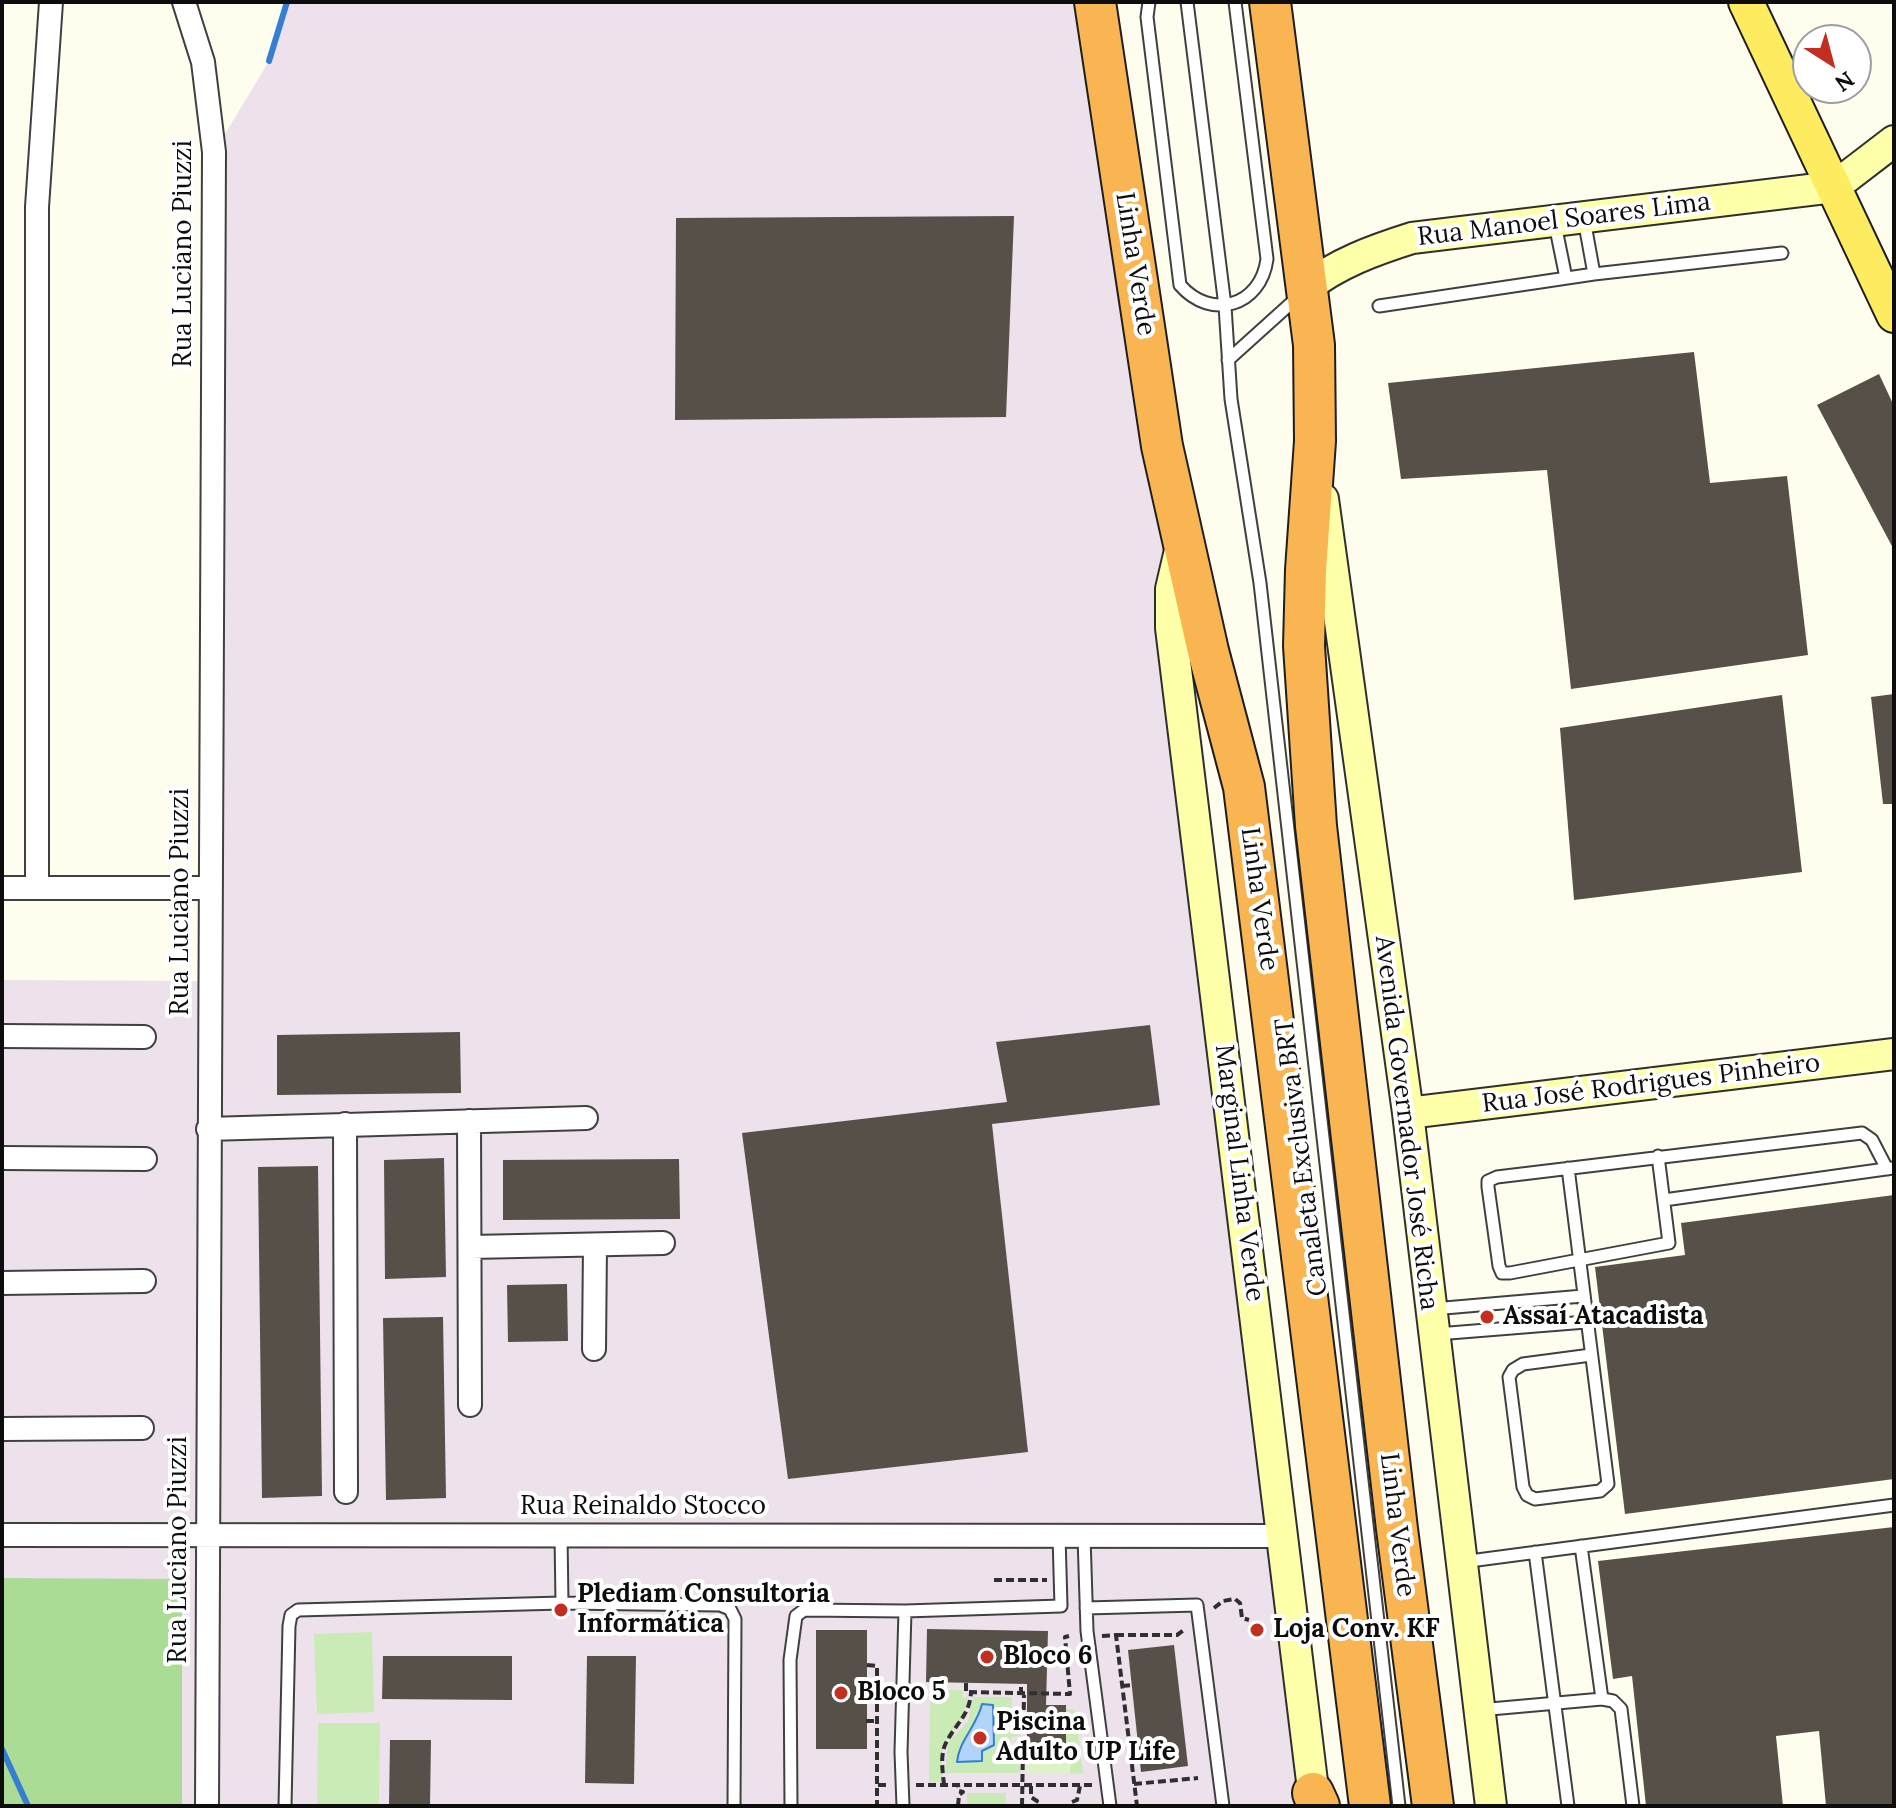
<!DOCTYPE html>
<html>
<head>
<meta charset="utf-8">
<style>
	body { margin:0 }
	#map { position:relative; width:1896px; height:1808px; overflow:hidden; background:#fffeee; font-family:Lora,serif }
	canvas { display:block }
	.frame { position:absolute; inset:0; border:4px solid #0d0d0d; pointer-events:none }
	.north { position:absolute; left:1792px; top:24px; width:80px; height:80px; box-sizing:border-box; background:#fff; border:2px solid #9e9e9e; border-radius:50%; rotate:144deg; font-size:22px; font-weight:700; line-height:32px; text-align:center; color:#0d0d0d }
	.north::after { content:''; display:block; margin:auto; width:28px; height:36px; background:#c22f21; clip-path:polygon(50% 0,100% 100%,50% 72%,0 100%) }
</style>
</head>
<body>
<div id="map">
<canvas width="1896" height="1808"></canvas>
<div class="frame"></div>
<div class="north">N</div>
</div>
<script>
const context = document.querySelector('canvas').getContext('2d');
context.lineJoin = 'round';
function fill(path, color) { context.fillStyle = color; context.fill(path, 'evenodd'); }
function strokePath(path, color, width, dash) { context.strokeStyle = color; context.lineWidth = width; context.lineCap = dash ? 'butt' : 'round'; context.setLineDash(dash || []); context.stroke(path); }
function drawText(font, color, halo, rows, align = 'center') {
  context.font = font + ' Lora,serif'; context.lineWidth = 8; context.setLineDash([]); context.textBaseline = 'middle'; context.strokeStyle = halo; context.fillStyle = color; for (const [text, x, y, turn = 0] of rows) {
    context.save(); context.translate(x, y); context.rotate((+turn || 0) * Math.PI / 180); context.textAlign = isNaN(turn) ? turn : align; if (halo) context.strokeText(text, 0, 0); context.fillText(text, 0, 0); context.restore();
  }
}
fill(new Path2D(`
	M287 2H1096L1156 399 1311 1806H2V980L208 981 214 152 269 61Z`), '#ede1ec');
fill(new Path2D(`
	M372 1632 374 1712 317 1714 314 1634Z
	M930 1690H963V1698L968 1697 963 1717 942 1748V1782H929Z
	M973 1697H1012L1011 1727H1021V1736L1011 1737 1010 1760 1021 1761 1020 1773H945L948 1743 968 1721Z
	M1066 1709 1075 1710 1083 1773 1070 1774 1071 1751H1066Z
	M318 1723H380L379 1806H317Z
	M967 1793H1006V1806H967Z`), '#caebb6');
fill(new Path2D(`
	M2 1578 182 1579V1806H2Z`), '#abdc95');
fill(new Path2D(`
	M1027 1751H1071L1070 1774H1026Z`), '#def2c8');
const water = new Path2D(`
	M982 1704 993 1705 994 1745 982 1751V1761L957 1762C959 1740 977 1726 982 1704Z`);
fill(water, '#b1d4f8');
strokePath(water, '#357ed2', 2);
strokePath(new Path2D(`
	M269 61 287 2
	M2 1749 28 1806`), '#357ed2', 6);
fill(new Path2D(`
	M1014 216 1006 417 675 420 676 218Z
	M1694 352 1710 483 1787 476 1808 655 1571 689 1547 470 1401 479 1388 383Z
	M1879 374 1894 406V550L1817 405Z
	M1894 694V804H1883L1871 697Z
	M1782 695 1802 872 1574 900 1560 728Z
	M1150 1025 1160 1105 992 1124 1028 1452 788 1479 742 1133 1007 1102 996 1042Z
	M460 1032 461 1093 277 1095V1035Z
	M444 1158 446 1277 385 1279 384 1160Z
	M679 1159 680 1219 503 1220V1160Z
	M318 1166 322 1496 262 1498 258 1167Z
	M1894 1195V1479L1625 1514 1595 1267 1685 1255 1681 1223Z
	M567 1284 568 1341 508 1342 507 1285Z
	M443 1317 446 1498 386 1500 383 1318Z
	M1894 1527V1806H1826L1819 1731 1776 1736 1783 1806H1646L1632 1676 1613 1679 1598 1561Z
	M927 1629 1048 1631 1046 1705H1066V1751H1027V1684L926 1682Z
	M816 1630H867V1749H816Z
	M1174 1645 1188 1766 1141 1772 1128 1650Z
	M383 1656H512V1700L382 1699Z
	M587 1656H636L634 1784 585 1783Z
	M390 1740H431L430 1806H389Z`), '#575049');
const lane = new Path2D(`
	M1149 2 1147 17 1180 285C1211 321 1261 306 1267 259L1235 2
	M1187 2 1225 306 1231 399 1260 583 1399 1806
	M1584 219 1594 274
	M1555 224 1566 278
	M1379 306 1594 274 1782 253
	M1228 360 1299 296
	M1658 1156 1669 1243 1510 1273H1502L1499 1266 1488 1187V1181L1497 1177 1862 1133 1872 1140 1887 1169
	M1568 1168 1608 1484 1600 1491 1535 1499 1527 1495 1523 1487 1509 1377 1513 1370 1523 1364 1591 1355
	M1664 1200 1893 1168
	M1433 1309 1583 1296
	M1437 1334 1586 1322
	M561 1535 562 1603
	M1084 1536 1087 1631 1110 1806
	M1581 1546 1602 1699
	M1535 1552 1568 1806
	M1462 1562 1894 1505
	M1086 1608 1197 1605 1223 1806
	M1479 1710 1602 1699 1613 1701 1621 1709 1633 1806
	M285 1806 289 1626 291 1615 298 1610 562 1603 720 1605 730 1609 735 1619 734 1806
	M791 1806 790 1660 796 1616 804 1610 905 1611 1061 1606 1059 1536
	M903 1806 901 1752 905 1611`);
const street = new Path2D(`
	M184 2 203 62 214 152 207 1806
	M2 888H209
	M37 888V207L51 2
	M2 1036 144 1037
	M469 1121 470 1405
	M345 1124 346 1492
	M208 1129 586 1118
	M2 1158 145 1159
	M471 1247 663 1243
	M2 1283 144 1281
	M594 1349 595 1245
	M2 1429 142 1428
	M2 1535 1283 1536`);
const secondary = new Path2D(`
	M1306 288C1338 263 1374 250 1412 238L1834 187 1894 141
	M1323 499 1408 1113 1491 1806
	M1181 546 1171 589V628L1315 1806
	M1408 1113 1894 1054`);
const primary = new Path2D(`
	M1746 2 1894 315`);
const highway = new Path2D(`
	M1095 2 1162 446 1208 651 1244 787 1370 1806
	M1270 2 1314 345 1315 441 1306 570 1304 646 1316 826 1397 1529 1433 1806
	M1313 1793 1319 1806`);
strokePath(lane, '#404040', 15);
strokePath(street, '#404040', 26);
strokePath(secondary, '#2f2f2f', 34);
strokePath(primary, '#1e1e1e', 38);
strokePath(highway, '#1e1e1e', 44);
strokePath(new Path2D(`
	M994 1580H1047
	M1214 1608 1223 1601 1235 1599 1240 1603 1242 1618 1249 1620
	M1116 1635H1177L1184 1630
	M1102 1636 1116 1635 1137 1806
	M867 1665 877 1666V1806
	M966 1683V1692L1070 1694 1065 1637 1069 1636
	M1122 1686 1132 1685
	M1021 1695V1684
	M866 1721H877
	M1129 1740H1138
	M1134 1784 1198 1778
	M878 1785H888
	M916 1785H1092
	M944 1785C943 1773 940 1757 945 1745 954 1725 970 1716 971 1692
	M1031 1786V1797L1037 1801 1032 1806
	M1072 1802 1077 1800 1080 1786
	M958 1806 959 1795 963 1792 959 1791 958 1785
	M1022 1806 1024 1695`), '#2f2f2f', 4, [8, 4]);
strokePath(lane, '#fff', 11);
strokePath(street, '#fff', 22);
strokePath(secondary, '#fdffa9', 30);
strokePath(primary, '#fdec60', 34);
strokePath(highway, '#f9b552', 40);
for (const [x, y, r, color] of [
	[1487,1317,8,"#c22f21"],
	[561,1610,8,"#c22f21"],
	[1257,1630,8,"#c22f21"],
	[987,1657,8,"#c22f21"],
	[841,1693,8,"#c22f21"],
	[980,1738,8,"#c22f21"]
]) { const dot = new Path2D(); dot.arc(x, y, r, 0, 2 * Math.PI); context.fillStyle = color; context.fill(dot); strokePath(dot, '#fff', 3); }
drawText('26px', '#0d0d0d', '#fff', [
	["Rua Manoel Soares Lima",1564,220,-7],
	["Rua Luciano Piuzzi",184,254,-90],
	["Linha Verde",1135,264,81],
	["Linha Verde",1259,899,82],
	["Rua Luciano Piuzzi",181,902,-90],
	["Rua José Rodrigues Pinheiro",1651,1084,-7],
	["Avenida Governador José Richa",1406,1123,83],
	["Canaleta Exclusiva BRT",1302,1157,-97],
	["Marginal Linha Verde",1239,1173,83],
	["Rua Reinaldo Stocco",643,1507],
	["Linha Verde",1397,1525,83],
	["Rua Luciano Piuzzi",179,1550,-90]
]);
drawText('bold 26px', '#0d0d0d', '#fff', [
	["Assaí Atacadista",1503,1317],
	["Plediam Consultoria",577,1595],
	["Informática",577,1625],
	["Loja Conv. KF",1273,1630],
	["Bloco 6",1003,1657],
	["Bloco 5",857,1693],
	["Piscina",996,1723],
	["Adulto UP Life",996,1753]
], 'left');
</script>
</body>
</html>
